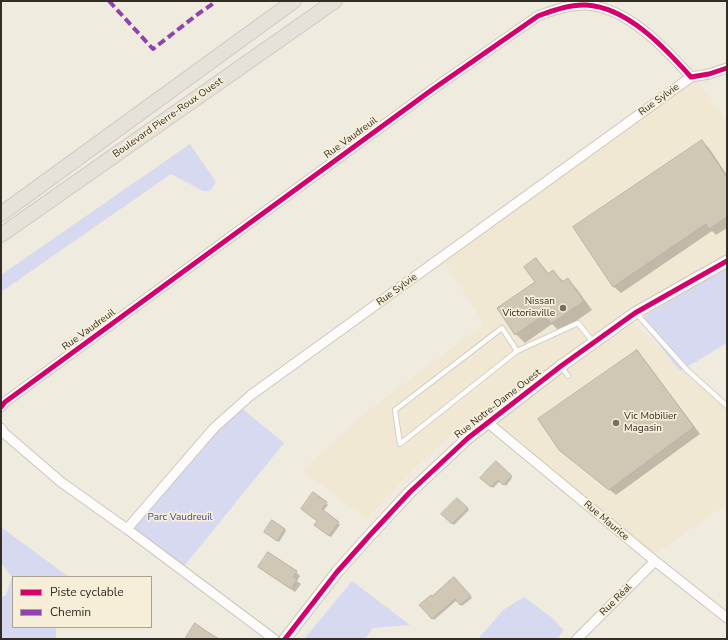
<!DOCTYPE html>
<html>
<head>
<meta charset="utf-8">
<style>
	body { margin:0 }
	#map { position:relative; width:728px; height:640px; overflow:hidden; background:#f0ebdf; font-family:"Nunito Sans",sans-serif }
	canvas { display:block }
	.frame { position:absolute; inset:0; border:2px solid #322e26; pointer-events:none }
	.legend { position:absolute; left:12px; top:576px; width:140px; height:52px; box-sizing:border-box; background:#f7eed8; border:1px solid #a8a191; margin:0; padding:5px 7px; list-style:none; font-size:12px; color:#322e26 }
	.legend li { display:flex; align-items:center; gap:8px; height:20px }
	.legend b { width:20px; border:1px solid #a8a191 }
</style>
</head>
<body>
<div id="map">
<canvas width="728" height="640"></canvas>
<div class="frame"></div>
<ul class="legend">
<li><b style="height:5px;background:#d6006c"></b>Piste cyclable</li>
<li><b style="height:5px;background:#8e44ad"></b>Chemin</li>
</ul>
</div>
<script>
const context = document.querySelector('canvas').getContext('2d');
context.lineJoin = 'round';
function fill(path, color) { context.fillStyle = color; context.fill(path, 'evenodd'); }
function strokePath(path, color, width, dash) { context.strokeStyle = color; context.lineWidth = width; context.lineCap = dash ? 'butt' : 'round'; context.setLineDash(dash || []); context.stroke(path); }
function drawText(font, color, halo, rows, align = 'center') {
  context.font = font + ' "Nunito Sans",sans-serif'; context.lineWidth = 3.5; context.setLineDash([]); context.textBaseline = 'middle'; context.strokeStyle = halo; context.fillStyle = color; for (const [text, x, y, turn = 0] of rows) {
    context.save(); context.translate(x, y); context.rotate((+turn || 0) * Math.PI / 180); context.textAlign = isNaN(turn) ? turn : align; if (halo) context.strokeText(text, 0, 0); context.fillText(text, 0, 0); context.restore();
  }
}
fill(new Path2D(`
	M694 75 727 122V267L633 323 727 409V504L654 555 475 414 418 465 366 519 302 470 369 410 484 324 444 261Z`), '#f0e8d2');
fill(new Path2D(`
	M190 144 216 182 210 191H203L171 174 1 292V275Z
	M727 265V343L680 371 639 320Z
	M239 406 284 443 181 570 127 529Z
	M1 527 69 577H13V627H56V639H1V598L6 595 12 577 1 563Z
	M352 581 410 625 373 628 365 639H304Z
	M524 597 551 617 564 630 557 639H478L503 610Z`), '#d7d9f0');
fill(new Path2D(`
	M702 141 709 148 727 175V228L716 235 712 231 621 293 614 287 574 227Z
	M536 259 549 274 553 271 564 282 568 280 576 288 592 310 560 332 552 324 525 343 516 334 536 283Z
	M636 351 643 358 700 434 616 495 559 449Z
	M496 463 512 478 506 486 500 481 493 488 482 478Z
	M313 493 328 505 323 511 340 525 331 537 317 527 318 521Z
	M457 499 469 510 454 525 443 514Z
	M285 529 286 531 279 542 265 532Z
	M259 567 296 572 300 576 297 581 301 584 295 592Z
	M454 579 472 598 462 606 457 600 434 620 421 605Z`), '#0003');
const building = new Path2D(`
	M702 140 727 177V217L709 229 706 224 613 287 573 227Z
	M536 258 548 274 553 270 562 282 568 278 584 301 551 324 544 315 515 335 497 308 535 282 524 267Z
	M637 350 694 427 609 490 559 450 538 419Z
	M496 461 512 476 503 485 498 480 491 487 480 478Z
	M313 492 327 502 322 509 339 522 329 536 314 525 317 521 301 509Z
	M457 498 468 508 452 524 441 514Z
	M272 520 285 529 277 541 264 532Z
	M268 552 297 571 293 577 297 579 291 589 258 567Z
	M454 577 471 596 460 605 455 599 432 619 419 605 431 595 432 596Z
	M195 623 206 631 219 639H185Z`);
fill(building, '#d0c8b5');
strokePath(building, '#b8b4ab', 1);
const service = new Path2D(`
	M636 313 687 370 727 406
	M517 351 502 328 395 410 400 444 517 351 578 323 593 342
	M561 366 568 376`);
const minor = new Path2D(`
	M1 407 5 402 433 89 538 16C553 10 570 4 586 5 627 7 665 48 691 77L709 74 727 68
	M487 422 655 561 727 618
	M1 428 4 433 61 482 127 529 274 639
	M127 529 214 428 251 395 691 77
	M577 639 655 561`);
const tertiary = new Path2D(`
	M285 639 337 572 370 535 410 492 468 438 561 366 635 313 727 261`);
const primary = new Path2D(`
	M1 214 294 1
	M1 235 335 1`);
strokePath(service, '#cbc7be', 6);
strokePath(minor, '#cbc7be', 11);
strokePath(tertiary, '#cbc7be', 13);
strokePath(primary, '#cccac4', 16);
strokePath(service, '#fdfcfa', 4.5);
strokePath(minor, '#fdfcfa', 9);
strokePath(tertiary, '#fdfcfa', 11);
strokePath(primary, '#e5e2d9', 14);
strokePath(new Path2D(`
	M109 1 153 49 198 14 214 3 215 1`), '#8e44ad', 4, [8, 4]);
strokePath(new Path2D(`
	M1 407 5 402 433 89 538 16C553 10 570 4 586 5 627 7 665 48 691 77L709 74 727 68
	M285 639 337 572 370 535 410 492 468 438 561 366 635 313 727 261`), '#d6006c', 5);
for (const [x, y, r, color] of [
	[563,308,4,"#747067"],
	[616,423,4,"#747067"]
]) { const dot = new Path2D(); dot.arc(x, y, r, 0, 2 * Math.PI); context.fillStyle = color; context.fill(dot); strokePath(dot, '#f7eed8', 1.5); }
drawText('10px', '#322e26', '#f7eed8', [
	["Rue Sylvie",659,100,-36],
	["Boulevard Pierre-Roux Ouest",168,118,-35],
	["Rue Vaudreuil",351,138,-36],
	["Rue Sylvie",397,290,-36],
	["Rue Vaudreuil",89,330,-36],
	["Rue Notre-Dame Ouest",498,404,-38],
	["Rue Maurice",606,521,40],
	["Rue Réal",616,600,-45]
]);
drawText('10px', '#322e26', '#f7eed8', [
	["Nissan",555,302],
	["Victoriaville",555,314],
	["Vic Mobilier",624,417,"left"],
	["Magasin",624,429,"left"]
], 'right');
drawText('10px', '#434898', '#f7eed8', [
	["Parc Vaudreuil",180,518]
]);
</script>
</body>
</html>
